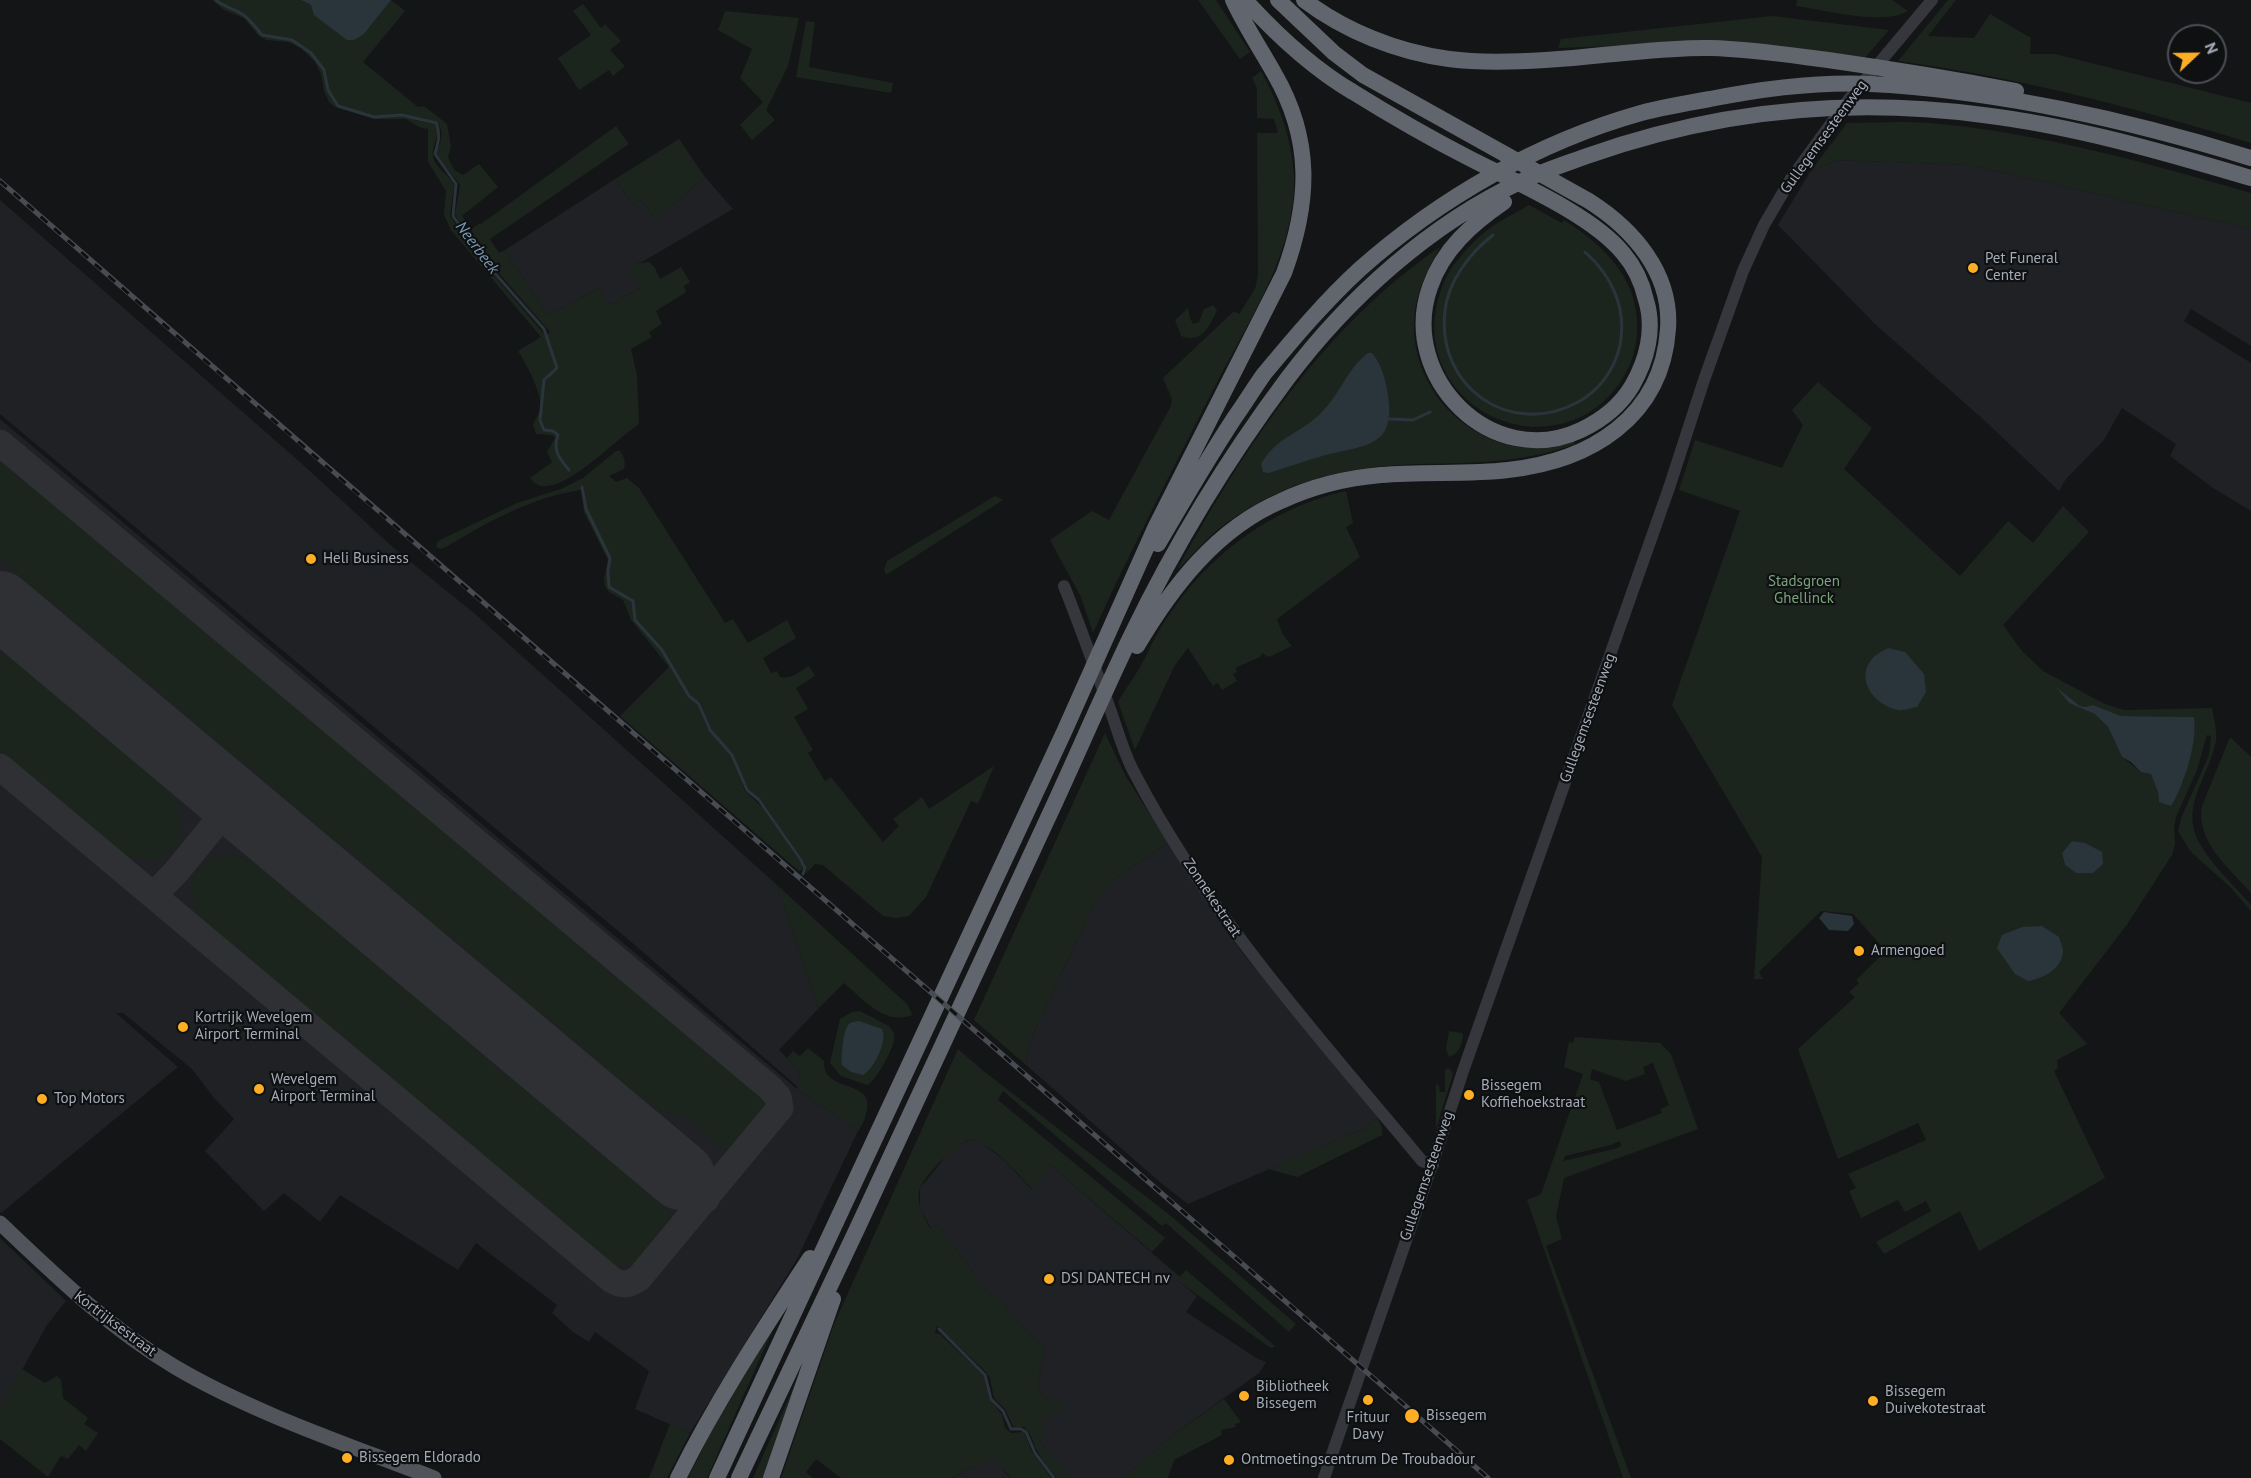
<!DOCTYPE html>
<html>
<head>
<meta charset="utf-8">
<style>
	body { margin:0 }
	#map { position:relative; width:2251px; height:1478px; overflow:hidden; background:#141517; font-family:"PT Sans",sans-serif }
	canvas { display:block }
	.north { position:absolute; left:2167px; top:24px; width:60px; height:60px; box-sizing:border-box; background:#0f1012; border:2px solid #4b4e54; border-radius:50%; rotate:68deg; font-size:16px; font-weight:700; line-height:24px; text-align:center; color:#a5acb8 }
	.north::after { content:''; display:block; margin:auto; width:21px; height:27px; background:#feae25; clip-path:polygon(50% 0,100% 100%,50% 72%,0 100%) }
</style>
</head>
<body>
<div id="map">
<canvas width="2251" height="1478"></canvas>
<div class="north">N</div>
</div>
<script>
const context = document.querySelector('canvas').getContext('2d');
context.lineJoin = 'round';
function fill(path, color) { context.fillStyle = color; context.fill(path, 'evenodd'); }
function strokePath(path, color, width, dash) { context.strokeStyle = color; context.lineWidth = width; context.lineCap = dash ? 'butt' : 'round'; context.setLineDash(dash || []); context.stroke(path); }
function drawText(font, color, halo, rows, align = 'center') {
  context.font = font + ' "PT Sans",sans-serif'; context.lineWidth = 4.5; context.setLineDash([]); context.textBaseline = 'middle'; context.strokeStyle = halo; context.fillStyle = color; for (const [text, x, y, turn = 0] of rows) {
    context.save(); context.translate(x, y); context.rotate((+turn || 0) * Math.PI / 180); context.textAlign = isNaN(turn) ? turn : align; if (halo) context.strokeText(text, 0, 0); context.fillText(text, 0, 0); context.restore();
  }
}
fill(new Path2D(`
	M1836 160 1970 165 2251 229V346L2191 309 2184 321 2251 363V511L2213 488 2170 456 2176 444 2122 408 2104 440 2066 479 2059 491 1984 420 1876 325 1778 225 1810 172Z
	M705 177 733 209 642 262 636 263 631 275 641 287 612 304 606 302 599 288 548 316 505 250 615 179 633 205 641 200 656 219Z
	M0 200 300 462 396 550 474 613 776 884 818 1009 779 1050 800 1071 798 1087 636 946 0 414Z
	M0 419 797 1089 858 1131 797 1259 690 1433 635 1409 649 1371 595 1332 589 1342 573 1332 552 1313 557 1305 476 1243 458 1270 340 1195 320 1222 284 1193 264 1211 205 1151 234 1119 214 1098 192 1069 123 1013H116L178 1067 1 1213 0 1212Z
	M1168 843 1209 906 1244 955 1378 1118 1365 1128 1188 1204 1161 1183 1026 1065 1027 1051 1034 1032 1096 900 1117 877Z
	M971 1139 982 1143 1005 1161 1032 1190 1049 1164 1180 1277 1177 1280 1197 1296 1186 1312 1258 1359 1266 1362 1259 1373 1173 1435 1122 1478H1071L1039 1440 1040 1421 1066 1407 1041 1394 1038 1382 1045 1349 1008 1310 995 1292 990 1295 938 1226 931 1228 920 1208V1188L952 1149Z
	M0 1238 66 1301 47 1325 0 1409Z
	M996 1455 1005 1473 1011 1478H952Z`), '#202124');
fill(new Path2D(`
	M212 0H301L364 34 391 0 405 11 363 62 418 107 424 106 447 124 451 147 448 157 454 170 463 175 479 164 498 187 462 216 471 229 480 223 481 224 616 126 629 144 490 239 499 253 505 250 548 316 599 288 606 302 612 304 640 288 631 275 629 268 636 263 649 262 655 268 660 279 681 267 690 282 684 286 686 292 656 311 662 324 649 332 652 337 631 349 637 375 639 424C617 439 571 486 546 486 539 487 534 483 530 478L552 462 547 452 555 438 552 435 536 434 533 424C535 420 538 415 540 411 544 397 526 363 518 351L541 337 451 230 444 215 446 191 428 162V129L419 127 406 119H375L335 107 329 102 324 91 321 74 315 62 301 48 288 42 266 40 258 35 244 18 224 10ZM416 117C443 123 447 128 436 154L460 185 455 214 465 234 550 332 545 335 478 257 450 216 454 185C449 174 436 169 433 157 431 147 439 138 437 127L433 124 415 120Z
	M1198 0H1216L1250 52 1240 59Z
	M1797 0H1892L1908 11C1883 26 1825 10 1796 6Z
	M1948 0H1956L1928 36 1974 38 1990 14 2031 38 2030 54H2055L2251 103V143C2136 108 2017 77 1898 61Z
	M583 4 601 28 605 24 621 41 610 50 625 66 613 76 609 70 579 90 558 58 591 35 573 11Z
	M725 11 799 18 788 66 766 110 775 120 752 140 740 125 763 102 740 78 752 49 718 30Z
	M1772 16 1889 30 1863 60 1697 43 1558 48 1561 39Z
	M806 21 815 22 809 67 893 83 891 93 796 77Z
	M1261 71C1281 108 1296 149 1294 192 1289 262 1247 324 1216 384 1174 467 1131 549 1093 633L1081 597 1050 540 1092 511 1109 520 1171 406 1172 399 1163 378 1234 311 1239 314 1255 289 1258 275 1257 133H1278L1274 119 1257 118V88L1252 78Z
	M1847 123C1874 123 1902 121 1929 123 2038 132 2147 163 2251 193V229L1970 165 1836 160 1810 172Z
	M679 139 705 177 656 219 641 200 633 205 615 179Z
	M1529 205 1562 223 1564 220C1606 247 1641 281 1637 335 1635 361 1622 385 1603 402 1530 465 1415 399 1437 304 1440 291 1445 277 1453 266 1462 254 1476 238 1490 228 1502 219 1516 213 1529 205Z
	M1440 247C1429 267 1418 287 1415 311 1406 376 1455 437 1519 447 1537 449 1557 445 1574 441L1575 444C1524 463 1472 463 1418 464 1340 467 1277 482 1215 532 1201 544 1190 558 1177 570 1244 448 1323 327 1440 247Z
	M1213 305 1217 310C1209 327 1202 344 1181 336L1175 320 1188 308 1190 318 1193 324 1199 322 1204 309Z
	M1818 382 1872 428 1844 469 1960 576 2008 521 2033 543 2063 506 2089 532 2003 625 2022 651 2043 671 2105 704 2124 710 2212 708C2214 718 2217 730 2216 740 2211 772 2184 800 2195 833 2203 857 2234 885 2251 905V911L2230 887 2191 852 2178 831 2182 816 2209 755 2211 736 2207 735 2197 770 2176 817 2174 827 2175 844 2172 855 2126 926 2059 1013 2087 1044 2057 1060 2058 1068 2054 1071 2105 1178 1979 1251 1960 1211 1884 1254 1876 1242 1931 1211 1926 1201 1905 1212 1898 1200 1861 1218 1849 1191 1856 1188 1848 1174 1926 1140 1918 1123 1838 1159 1798 1049 1855 997 1849 992 1859 983 1856 980 1886 951 1853 914 1821 911 1759 972 1763 979H1754L1762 857 1672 705 1740 511 1679 490 1695 440 1782 468 1803 425 1792 410ZM2059 690 2080 706 2085 707 2093 705 2121 716 2194 717 2195 727 2183 782 2159 802 2158 792 2151 774 2141 772 2122 757 2108 727 2095 713 2069 703ZM2072 841 2085 843 2076 873 2065 865 2062 853Z
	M616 451H620C624 457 626 461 624 469L609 476 616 482 627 478 639 488 725 623 733 619 748 643 787 620 796 638 763 658 771 673 777 671 780 677C791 680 800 671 809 666L815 676 796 688 808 709 794 717 813 750 808 753 825 781 831 777 883 842 899 826 893 819 922 797 929 809 994 766 978 804 971 801 926 897 909 916 896 918 883 916 823 865 815 864 806 874 807 869 805 863 763 803 746 787 734 757 711 730 700 701 695 703 700 707 707 728 732 757 745 791 763 808 802 864 803 869 799 871 620 716 669 667 631 620 623 600 609 592 605 586 604 579 608 560 584 512 581 490C532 497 488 522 446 547L440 549 436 547 438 541 517 503 561 489 583 478Z
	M0 454 762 1092 767 1105 766 1111 730 1153 684 1116 658 1111 0 559Z
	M1346 491 1353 523 1346 527 1360 557 1277 619 1283 635 1292 646 1269 657 1262 653 1260 657 1235 668 1237 672 1233 674 1237 681 1222 690 1218 683 1213 686 1188 648 1175 665 1135 750 1118 702C1127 686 1139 671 1147 654 1185 574 1257 511 1346 491Z
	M995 496 1003 500 886 575 884 570 887 561Z
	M0 649 167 789C200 827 173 878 124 854L0 751Z
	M1105 733 1125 775 1168 843 1117 877 1096 900 1034 1032 1027 1051 1026 1065 974 1020Z
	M2230 737 2251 757V893C2230 869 2195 841 2202 806Z
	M222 855 237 856 257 865 665 1208C668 1212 670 1216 670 1222 669 1229 661 1236 656 1242 642 1258 627 1276 604 1261L232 949C221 938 207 927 199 914 181 888 193 863 222 855Z
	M776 884 908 1005 912 1015C885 1026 863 999 844 983L818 1009Z
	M860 1011 889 1026C892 1030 895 1033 894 1039 893 1050 876 1081 867 1085L841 1076 830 1063 840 1019 852 1012Z
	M1449 1031 1462 1033 1463 1035C1462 1045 1459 1054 1449 1057L1446 1049Z
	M1575 1037 1660 1043 1671 1054 1698 1129 1564 1178 1556 1216 1562 1239 1546 1246 1631 1478H1623L1527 1200 1541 1194 1583 1074 1564 1067 1569 1042 1573 1043ZM1653 1063 1669 1105 1660 1109 1662 1113 1617 1130 1599 1082 1590 1079 1592 1069 1626 1081 1645 1074 1643 1067ZM1620 1141 1621 1146 1614 1149 1563 1161 1565 1156 1611 1145Z
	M808 1048 824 1061C824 1064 824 1067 825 1070 832 1090 873 1083 867 1109 865 1118 864 1123 858 1131L797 1089 800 1071 787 1058 793 1051 800 1056Z
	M958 1049 981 1069 1171 1216 1296 1324 1289 1332 1166 1223 1162 1226 1003 1091 998 1100 1165 1238 1152 1252 1049 1164 1033 1190C1015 1171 997 1148 971 1139 957 1143 925 1175 920 1188 915 1202 924 1216 930 1228L938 1226 990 1295 995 1292 1008 1310 1045 1349 1038 1382 1041 1394 1067 1407 1040 1421 1045 1436 1039 1440 1071 1478H1057C1049 1469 1042 1460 1036 1449 1032 1441 1032 1434 1024 1427L1014 1428 1005 1409 994 1398 990 1378 984 1370 937 1326 935 1333 940 1334 984 1376 989 1398 1002 1415 1005 1428 1011 1433 1024 1432 1032 1452 1051 1478H1011L996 1461 995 1456 951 1478H841L816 1459 806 1472 813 1478H781L834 1324Z
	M1447 1068 1451 1070 1453 1074 1436 1129V1084L1439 1086 1440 1092H1445V1070Z
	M1378 1118 1382 1128V1135L1297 1177 1269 1169 1365 1128Z
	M1186 1270 1275 1346 1272 1348 1269 1347 1177 1280Z
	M773 1329 707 1478H688L719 1416Z
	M805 1362 765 1478H753Z
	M22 1369 45 1383 57 1376 61 1380 63 1398 88 1418 84 1424 98 1433 86 1451 79 1445 68 1459 61 1456 48 1477 0 1439V1409Z
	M1224 1399 1241 1422 1235 1424 1236 1427 1221 1430 1222 1435 1174 1460 1168 1478H1122L1173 1435Z
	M670 1424 690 1433 667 1478H649Z`), '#1c251d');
fill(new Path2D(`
	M301 0H391L364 34 354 40H347L314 15 311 5Z
	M1368 353H1372C1382 364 1386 382 1388 396 1396 448 1364 445 1326 455 1307 460 1288 467 1269 473L1263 472 1261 464C1278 435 1301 434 1322 412 1340 394 1347 369 1368 353Z
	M1888 648 1905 652 1924 674 1926 692 1917 707C1911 708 1904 711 1898 710 1876 706 1854 680 1872 659 1876 654 1883 651 1888 648Z
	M2056 687 2080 706 2085 707 2093 705 2121 716 2194 717C2198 740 2184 786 2171 806L2159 802 2158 792 2151 774 2141 772 2131 762 2122 757 2108 727 2095 714 2069 703Z
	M2072 841 2085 843 2102 852 2103 864 2093 873H2076L2065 865 2062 853Z
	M1824 912 1852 916 1854 924 1848 931 1829 930 1819 918Z
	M2042 926 2059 937C2060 941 2063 947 2063 951 2062 970 2043 978 2028 981L2015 974 1997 948 2002 935 2022 927Z
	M859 1021 882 1029C888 1041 874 1069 863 1075L851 1072 842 1065C841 1057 843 1030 849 1024 851 1022 855 1022 859 1021Z`), '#2a343b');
strokePath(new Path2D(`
	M216 0C224 7 233 8 242 14 250 19 256 28 262 35L292 40 311 53 324 70 328 90 338 106 374 117 402 115 436 123C441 134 438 143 435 154L456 184 453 216 484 261 544 329 557 368 544 380 540 420 544 430 553 431 558 435C552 451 560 459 569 470
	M1493 235C1470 253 1448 281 1445 311 1436 387 1510 439 1578 402 1599 391 1615 369 1620 345 1627 308 1612 276 1585 252
	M1389 419 1413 420 1430 412
	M582 487 586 509 610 558 608 571 609 587 633 601 635 620 662 650 689 696 699 704 710 730 732 755 747 790 759 800 801 860 805 868 803 874
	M939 1329 985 1375 991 1399 1003 1411 1011 1429H1021L1026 1432 1035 1453 1054 1478`), '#2a343b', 3);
strokePath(new Path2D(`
	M0 443 770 1088 778 1097 780 1108 639 1278C629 1285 623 1286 612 1280L0 767
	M154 895 176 872 234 801
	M681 1176 706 1199`), '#2e3034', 27);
strokePath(new Path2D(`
	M0 605 681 1176`), '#2e3034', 68);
strokePath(new Path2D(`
	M1064 586C1080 626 1095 668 1110 709 1118 731 1124 755 1136 776 1211 919 1320 1038 1422 1161L1433 1165
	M1324 1478C1370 1342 1419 1208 1463 1071L1669 488 1704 380 1743 271 1764 225 1792 177 1849 99 1932 0`), '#35373c', 12);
strokePath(new Path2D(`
	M0 1223C55 1275 109 1328 175 1367 253 1413 349 1445 434 1478`), '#51545b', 15);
strokePath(new Path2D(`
	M1245 0C1277 35 1312 68 1353 92 1390 115 1428 137 1467 157 1513 181 1591 214 1623 253 1635 267 1642 282 1646 300 1655 329 1647 360 1632 386 1620 406 1602 420 1581 430 1492 472 1398 377 1430 287 1443 249 1472 224 1504 202
	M1304 0C1345 31 1397 52 1449 59 1495 65 1556 60 1603 55 1639 52 1674 47 1711 48 1750 49 1789 55 1828 60 1891 69 1953 79 2016 91
	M1158 544C1183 501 1208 458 1235 417 1245 403 1254 388 1264 374 1294 338 1325 301 1360 269 1440 198 1538 142 1641 113 1664 107 1687 103 1710 99 1769 87 1831 80 1890 85 2012 94 2135 122 2251 158
	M1137 646C1172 587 1216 529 1281 501 1313 486 1346 478 1381 475 1423 471 1466 475 1508 470 1590 461 1662 418 1668 329 1672 273 1633 229 1589 201L1363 75 1334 53 1278 0
	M678 1478C716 1401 763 1330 810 1258
	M717 1478 1064 732 1156 526 1284 273C1310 202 1313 140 1274 73 1260 48 1245 26 1233 0
	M739 1478C778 1394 818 1312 857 1229 921 1094 982 957 1046 822 1075 760 1102 696 1132 634 1175 545 1228 458 1287 379 1348 298 1430 224 1522 181 1543 171 1565 164 1587 156 1714 111 1848 97 1983 115 2074 126 2163 152 2251 178
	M771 1478 833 1299`), '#61656d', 16);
const rail = new Path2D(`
	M0 181C495 615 993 1045 1488 1478`);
strokePath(rail, '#484b51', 5);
strokePath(rail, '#0f1012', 3, [9]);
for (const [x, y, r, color] of [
	[1973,268,6,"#feae25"],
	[311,559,6,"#feae25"],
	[1859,951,6,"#feae25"],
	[183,1027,6,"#feae25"],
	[259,1089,6,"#feae25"],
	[1469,1095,6,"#feae25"],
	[42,1099,6,"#feae25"],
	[1049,1279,6,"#feae25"],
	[1244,1396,6,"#feae25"],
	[1368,1400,6,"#feae25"],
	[1873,1401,6,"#feae25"],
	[1412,1416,8,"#feae25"],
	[347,1458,6,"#feae25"],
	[1229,1460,6,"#feae25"]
]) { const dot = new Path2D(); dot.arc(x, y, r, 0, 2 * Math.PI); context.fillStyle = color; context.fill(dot); strokePath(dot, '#0f1012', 2); }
drawText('15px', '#a5acb8', '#0f1012', [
	["Gullegemsesteenweg",1824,137,-54],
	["Gullegemsesteenweg",1588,718,-70],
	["Zonnekestraat",1212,898,56],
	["Gullegemsesteenweg",1427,1176,-71],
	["Kortrijksestraat",115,1324,37]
]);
drawText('15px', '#a5acb8', '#0f1012', [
	["Pet Funeral",1985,259],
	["Center",1985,276],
	["Heli Business",323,559],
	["Armengoed",1871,951],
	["Kortrijk Wevelgem",195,1018],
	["Airport Terminal",195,1035],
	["Wevelgem",271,1080],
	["Airport Terminal",271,1097],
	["Bissegem",1481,1086],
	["Koffiehoekstraat",1481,1103],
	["Top Motors",54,1099],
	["DSI DANTECH nv",1061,1279],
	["Bibliotheek",1256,1387],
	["Bissegem",1256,1404],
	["Bissegem",1885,1392],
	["Duivekotestraat",1885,1409],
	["Bissegem",1426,1416],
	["Frituur",1368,1418,"center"],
	["Davy",1368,1435,"center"],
	["Bissegem Eldorado",359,1458],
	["Ontmoetingscentrum De Troubadour",1241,1460]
], 'left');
drawText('15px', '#7ba47c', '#0f1012', [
	["Stadsgroen",1804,582],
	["Ghellinck",1804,599]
]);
drawText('italic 16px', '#7a9bb5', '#0f1012', [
	["Neerbeek",477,248,53]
]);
</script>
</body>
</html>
